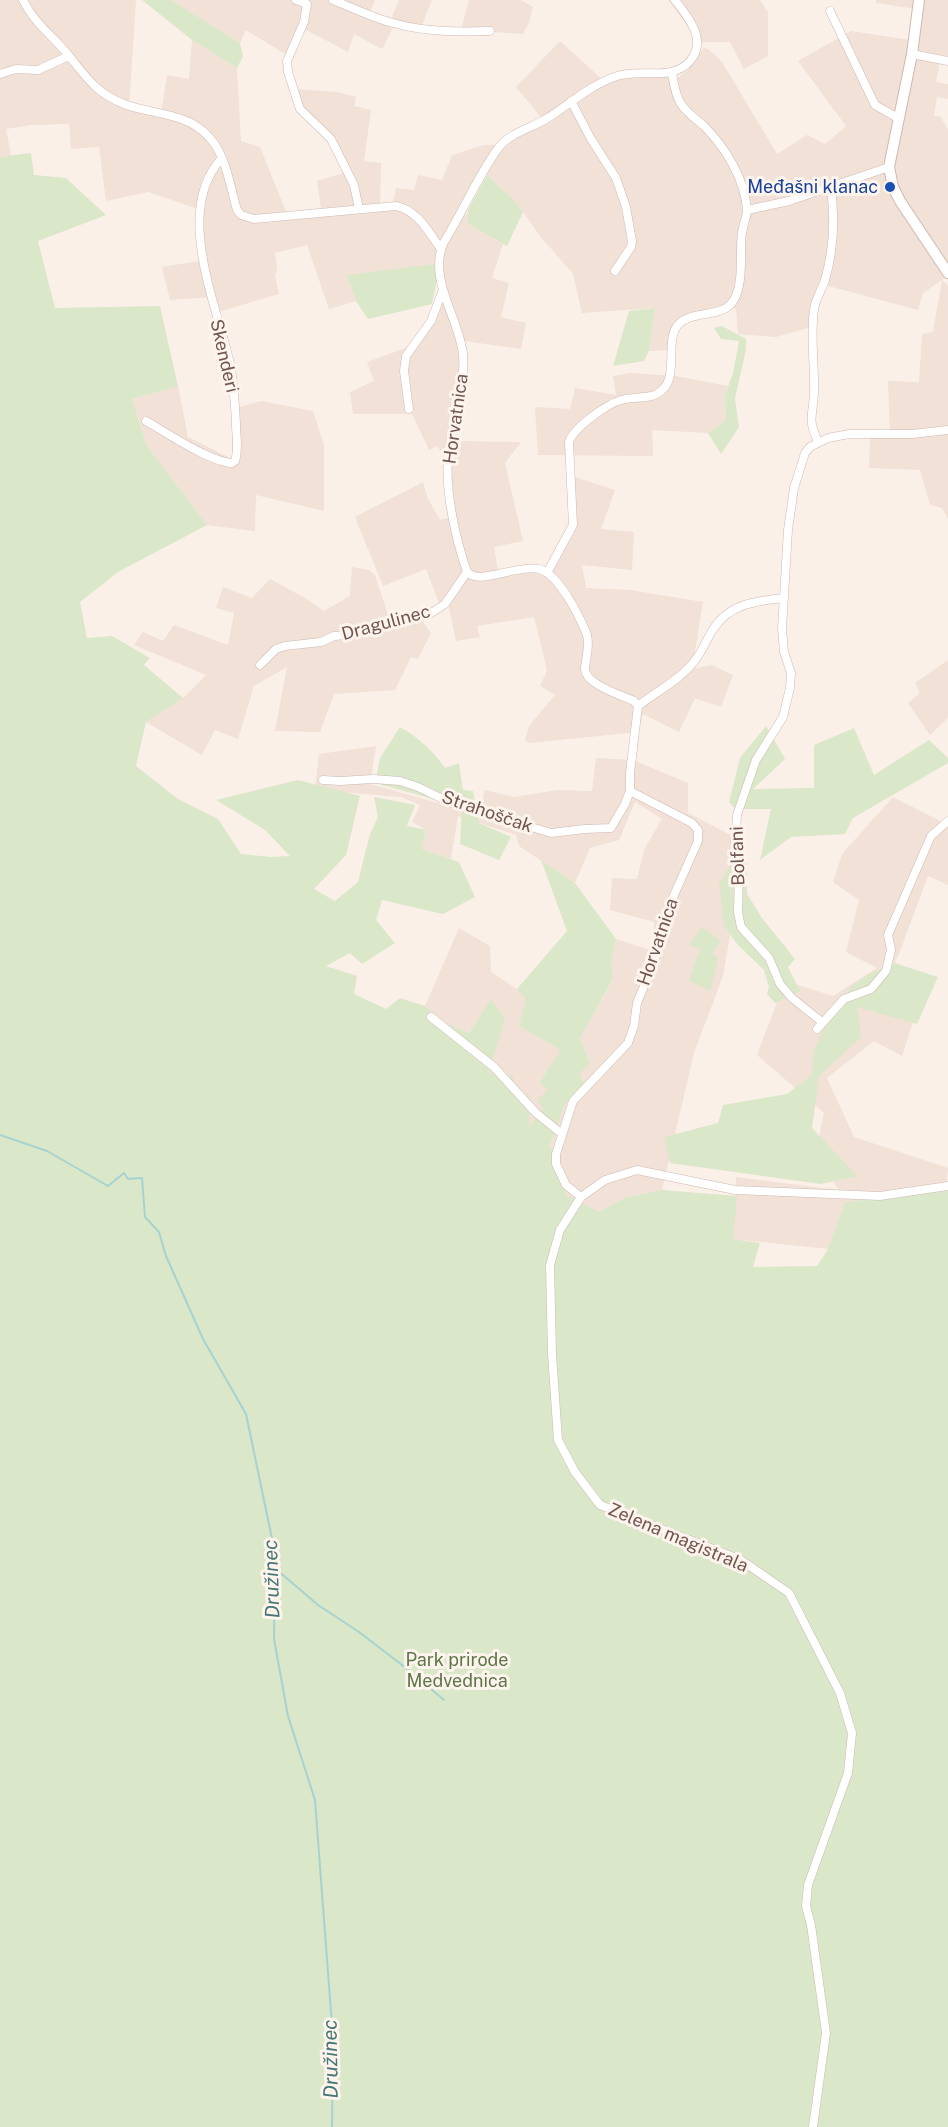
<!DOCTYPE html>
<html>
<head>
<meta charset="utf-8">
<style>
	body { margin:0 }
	canvas { display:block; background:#faf0e8 }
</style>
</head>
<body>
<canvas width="948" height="2127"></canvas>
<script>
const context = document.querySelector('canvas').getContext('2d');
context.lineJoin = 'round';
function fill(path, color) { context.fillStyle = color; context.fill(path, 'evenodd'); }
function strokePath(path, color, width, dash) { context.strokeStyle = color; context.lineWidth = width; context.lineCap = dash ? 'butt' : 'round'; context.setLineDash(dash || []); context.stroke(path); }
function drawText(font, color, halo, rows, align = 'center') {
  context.font = font + ' "Public Sans",sans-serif'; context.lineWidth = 6; context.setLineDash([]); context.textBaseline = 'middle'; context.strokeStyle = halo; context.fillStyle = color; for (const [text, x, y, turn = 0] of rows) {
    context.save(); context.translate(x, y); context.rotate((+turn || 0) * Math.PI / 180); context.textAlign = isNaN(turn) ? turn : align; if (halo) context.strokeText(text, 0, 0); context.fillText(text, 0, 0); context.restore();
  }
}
fill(new Path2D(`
	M0 0H136L129 107 161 115 167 75 189 79 192 40 237 68 241 141 260 147 289 219 322 215 317 181 350 171 344 160 306 113 295 89 338 92 356 97 354 106 371 110 364 161 381 163 380 208H392L396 188 414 190 418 175 442 180 452 155 484 145H505L545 122 516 87 560 41 606 83 627 76 679 77 688 70 703 48 708 49 722 62 777 154 807 135 825 144 846 126 798 61 851 31 910 40 908 53 940 62 936 82 948 84V99L937 97 934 116H940L948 130V274L942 280 948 286V519L942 508 930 505 920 470 869 468 870 438 890 436 888 381 919 382 922 334 933 332 942 280 923 293 918 310 821 284 811 327 776 337 738 334 736 309 726 305 683 317 668 350 649 351 655 308 582 313 573 274 540 236 516 202 483 171 461 211 468 215V224L503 244 492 278 509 283 501 317 526 323 521 349 457 340 460 371 445 457 437 446 429 450 412 414H353L350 392 374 381 367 362 414 345 432 323 448 291 443 271 347 275 356 301 329 309 307 245 275 253 277 269 275 275 279 294 218 312 212 297 170 300 162 267 205 260 201 210 148 192 106 201 99 147 71 149 69 124 31 125 6 129 11 156 0 157Z
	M171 0H375L368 17 393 27 382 49 354 34 348 52 299 26 285 54 246 30 240 43Z
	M399 0H432L422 25 391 19Z
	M469 0H521L533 7 529 22 523 34 461 30Z
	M668 0H760L768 12V56L744 69 730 42H700Z
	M876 0H948V56L918 52 923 10 876 3Z
	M630 373 676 376 728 386 725 395 726 420 708 433 652 430 653 456 538 455 535 407 570 409 575 388 616 395 613 376Z
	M178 386 188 437 232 459 233 409 261 401 313 411 324 445V511L256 495 255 531 207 525 147 446 132 399Z
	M453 441 521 442 505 463 523 541 494 547 499 577 538 572 547 577 556 566 568 542 574 534 575 527 572 476 615 490 601 529 634 532 632 570 582 565 586 588 630 590 703 602 692 669 712 665 733 675 721 707 695 698 679 732 643 714 638 732 530 743 525 741 529 726 555 695 540 686 547 670 534 617 477 626 480 637 456 641 447 598 439 603 426 569 383 586 355 517 423 482 428 499 440 520 454 516 451 482Z
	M352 567 369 570 375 575 390 621 420 618 431 633 418 659 411 657 395 690 334 694 320 732 275 731 287 667 254 686 238 739 215 730 202 755 146 722 183 698 206 675 134 645 143 632 163 641 174 625 228 645 234 613 216 608 223 587 252 598 270 579 305 598 324 611 350 596Z
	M948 660V718L930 735 908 703 920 693 915 683Z
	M376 746 370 784 456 808 479 811 485 790 514 797 557 790 592 791 596 758 633 760 688 783V813L746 843 723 976 694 1053 662 1190 626 1197 599 1212 565 1195 550 1145 565 1104 585 1084 578 1074 590 1062 580 1038 613 980 611 963 616 939 653 951 654 922 610 910 612 878 637 879 644 850 662 819 635 802 619 840 590 848 575 883 519 846 516 835 458 816 451 859 422 849 426 830 412 822 420 805 401 797 315 790 319 754Z
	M893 797 948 825V885L928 876 899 954 874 1006 915 1016 902 1056 874 1041 827 1078 854 1137 948 1168 946 1192 845 1202 828 1249 733 1239 736 1177 838 1190 817 1146 824 1113 757 1055 785 981 833 996 877 968 846 952 859 900 833 882 842 854Z
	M459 928 490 946 491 972 517 989 526 1000 562 1050 540 1082 548 1090 543 1109 529 1128 515 1087 503 1073H488L505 1018 491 999 469 1033 443 1022 425 1006Z`), '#f1e1d7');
fill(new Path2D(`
	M142 0H171L240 43 243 56 237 68 192 40Z
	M31 153 34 175 66 178 106 215 38 241 55 308 160 306 178 386 132 399 147 446 207 525 118 572 80 602 87 638 112 636 150 658 144 665 183 698 146 722 136 766 178 799 218 819 241 854 271 857 290 856 265 830 216 800 298 780 360 796 346 855 314 889 335 901 358 882 370 834 378 817 374 797 415 805 407 826 426 830 422 849 459 862 475 897 443 914 382 900 376 920 395 943 362 964 350 953 326 966 357 976 354 994 386 1009 400 998 425 1006 443 1022 469 1033 491 999 505 1018 489 1073H503L513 1077 515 1087 530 1098 529 1127 543 1109 538 1100 547 1090 540 1082 561 1050 519 1026 526 1000 517 989 567 931 541 860 575 883 616 939 611 963 613 979 580 1038 590 1063 579 1074 585 1084 565 1104 550 1145 566 1195 599 1212 626 1197 662 1190 737 1196 733 1239 760 1243 753 1267 817 1266 828 1249 845 1202 948 1191V2127H0V157Z
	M487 175 516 202 523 212 507 246 468 224V210Z
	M436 264 437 278 432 304 368 319 356 301 347 275Z
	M655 308 649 351 644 361 613 366 629 311Z
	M722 326 746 339V349L735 399 739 427 721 454 708 433 726 420 725 395 733 373 739 341 721 339 714 328Z
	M766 726 785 759 753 789 814 788V745L854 728 874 775 929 740 948 758V763L853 818 845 834 791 837 760 860 771 809H735L729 802 740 758Z
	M400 727C418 737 433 751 445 768L459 763 463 790 473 791 479 823 511 837 499 860 460 844 462 807 375 783 380 758Z
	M732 863H747V894L762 918 795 959 788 967 800 991 775 1003 767 994 769 987 764 970 736 943 724 925 719 883Z
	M702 927 720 940 717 948 711 953 718 958 710 991 689 981 700 949 689 945Z
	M895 963 938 977 917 1024 857 1007 861 1037 819 1076 812 1128 857 1176 821 1184 670 1163 664 1137 718 1123 723 1105 787 1094 812 1075 814 1050 826 1024 851 987 869 974Z`), '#dae7c8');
strokePath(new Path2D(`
	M0 1135 47 1151 108 1186 124 1173 128 1179 142 1178 145 1217 159 1232 166 1256 203 1339 246 1414 275 1553 274 1639 288 1716 315 1800 333 2039 332 2127
	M275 1571 283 1575 318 1605 359 1632 406 1668 444 1700`), '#a6d3d1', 2);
const street = new Path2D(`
	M23 0C33 21 49 33 64 50 84 73 93 92 124 104 153 115 187 112 209 137 226 155 230 186 237 210L241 215 254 219 396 206C419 211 428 232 441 249
	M296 0 307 4 304 22 287 61 288 72 300 109 331 139 354 185 359 209
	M333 0C353 8 373 18 393 23 424 32 459 32 490 31
	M830 11 875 105 898 118
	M912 54 948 61
	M0 74 16 69 38 70 69 56
	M571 101 591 139 616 178 626 207 632 241 631 247 615 271
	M747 210 789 201 889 167
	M409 409 404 371 406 356 431 321 443 290
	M146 421C167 433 210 462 232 463L235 461C239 449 236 435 236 424 235 404 234 384 230 364 217 305 173 210 222 158
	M818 442C807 417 813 418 814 393 815 366 810 337 814 310 815 299 822 290 825 280 834 249 835 219 831 188
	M547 573 573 525 569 442C573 428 607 404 621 400 634 396 651 400 661 391 679 377 665 344 677 326 690 310 718 318 731 304 742 292 741 265 741 250 741 243 741 235 743 228 744 222 747 216 747 210 745 179 725 147 704 126 696 119 687 113 681 104 675 95 674 84 672 73
	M260 665 276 649 285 646 321 642 334 636 359 634 392 619 428 615 445 604 467 572
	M638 706C656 692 679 680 693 663 701 654 706 641 712 631 728 604 755 601 784 598
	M323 780 340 781 373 779 400 781 418 787 451 803 551 833 585 829 611 828 625 804 630 791V773L638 706 634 701C621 695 584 684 585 668 586 656 590 646 587 635 580 617 559 574 539 569 528 566 504 573 493 575 483 577 475 579 467 572 456 540 445 492 448 459 451 424 466 388 463 354 459 318 427 278 444 242 462 213 479 174 499 147 510 133 531 128 546 119 570 104 590 85 617 76 641 68 672 82 690 61 708 40 688 17 675 0
	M431 1017 494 1067 536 1113 562 1134
	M822 1022 792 998 780 984 769 958 741 927 738 912 739 875 735 842 737 815 756 760 783 717 790 688 791 673 784 652 782 629 788 530 794 488 805 453 810 447 828 438 849 434H912L948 430
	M817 1029 844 999 871 989 886 971 891 950 888 935 931 836 948 821
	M581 1197 566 1185 556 1164V1154L573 1101 628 1043 634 1026 637 1003 654 962 667 911 698 841V830L692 823 630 791
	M813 2127 826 2033 811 1925 806 1906 808 1885 848 1773 852 1733 840 1693 789 1593 741 1560 600 1505 575 1472 558 1440 552 1354 550 1265 560 1230 581 1197 605 1180 637 1170 735 1190 880 1196 948 1186`);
const secondary = new Path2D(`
	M919 0 912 54 889 167 893 187 900 201 948 273`);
strokePath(street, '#cdb9b2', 9);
strokePath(secondary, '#cfb8b0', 12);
strokePath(street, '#fff', 8);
strokePath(secondary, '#fff', 10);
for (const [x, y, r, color] of [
	[890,187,6,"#1a4fb4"]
]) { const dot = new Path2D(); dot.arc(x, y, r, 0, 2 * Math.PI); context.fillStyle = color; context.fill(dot); strokePath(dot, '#fdf4ee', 2); }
drawText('18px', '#164399', '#fdf4ee', [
	["Međašni klanac",878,187]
], 'right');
drawText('18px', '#72554f', '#fdf4ee', [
	["Skenderi",224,356,77],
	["Horvatnica",456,419,-82],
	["Dragulinec",386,623,-15],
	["Strahoščak",487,812,19],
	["Bolfani",738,856,-92],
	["Horvatnica",658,942,-71],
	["Zelena magistrala",678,1538,23]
]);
drawText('18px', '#5e7648', '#fdf4ee', [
	["Park prirode",457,1660],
	["Medvednica",457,1681]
]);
drawText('italic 20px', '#447674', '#fdf4ee', [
	["Družinec",272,1579,-92],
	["Družinec",331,2059,-91]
]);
</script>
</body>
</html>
